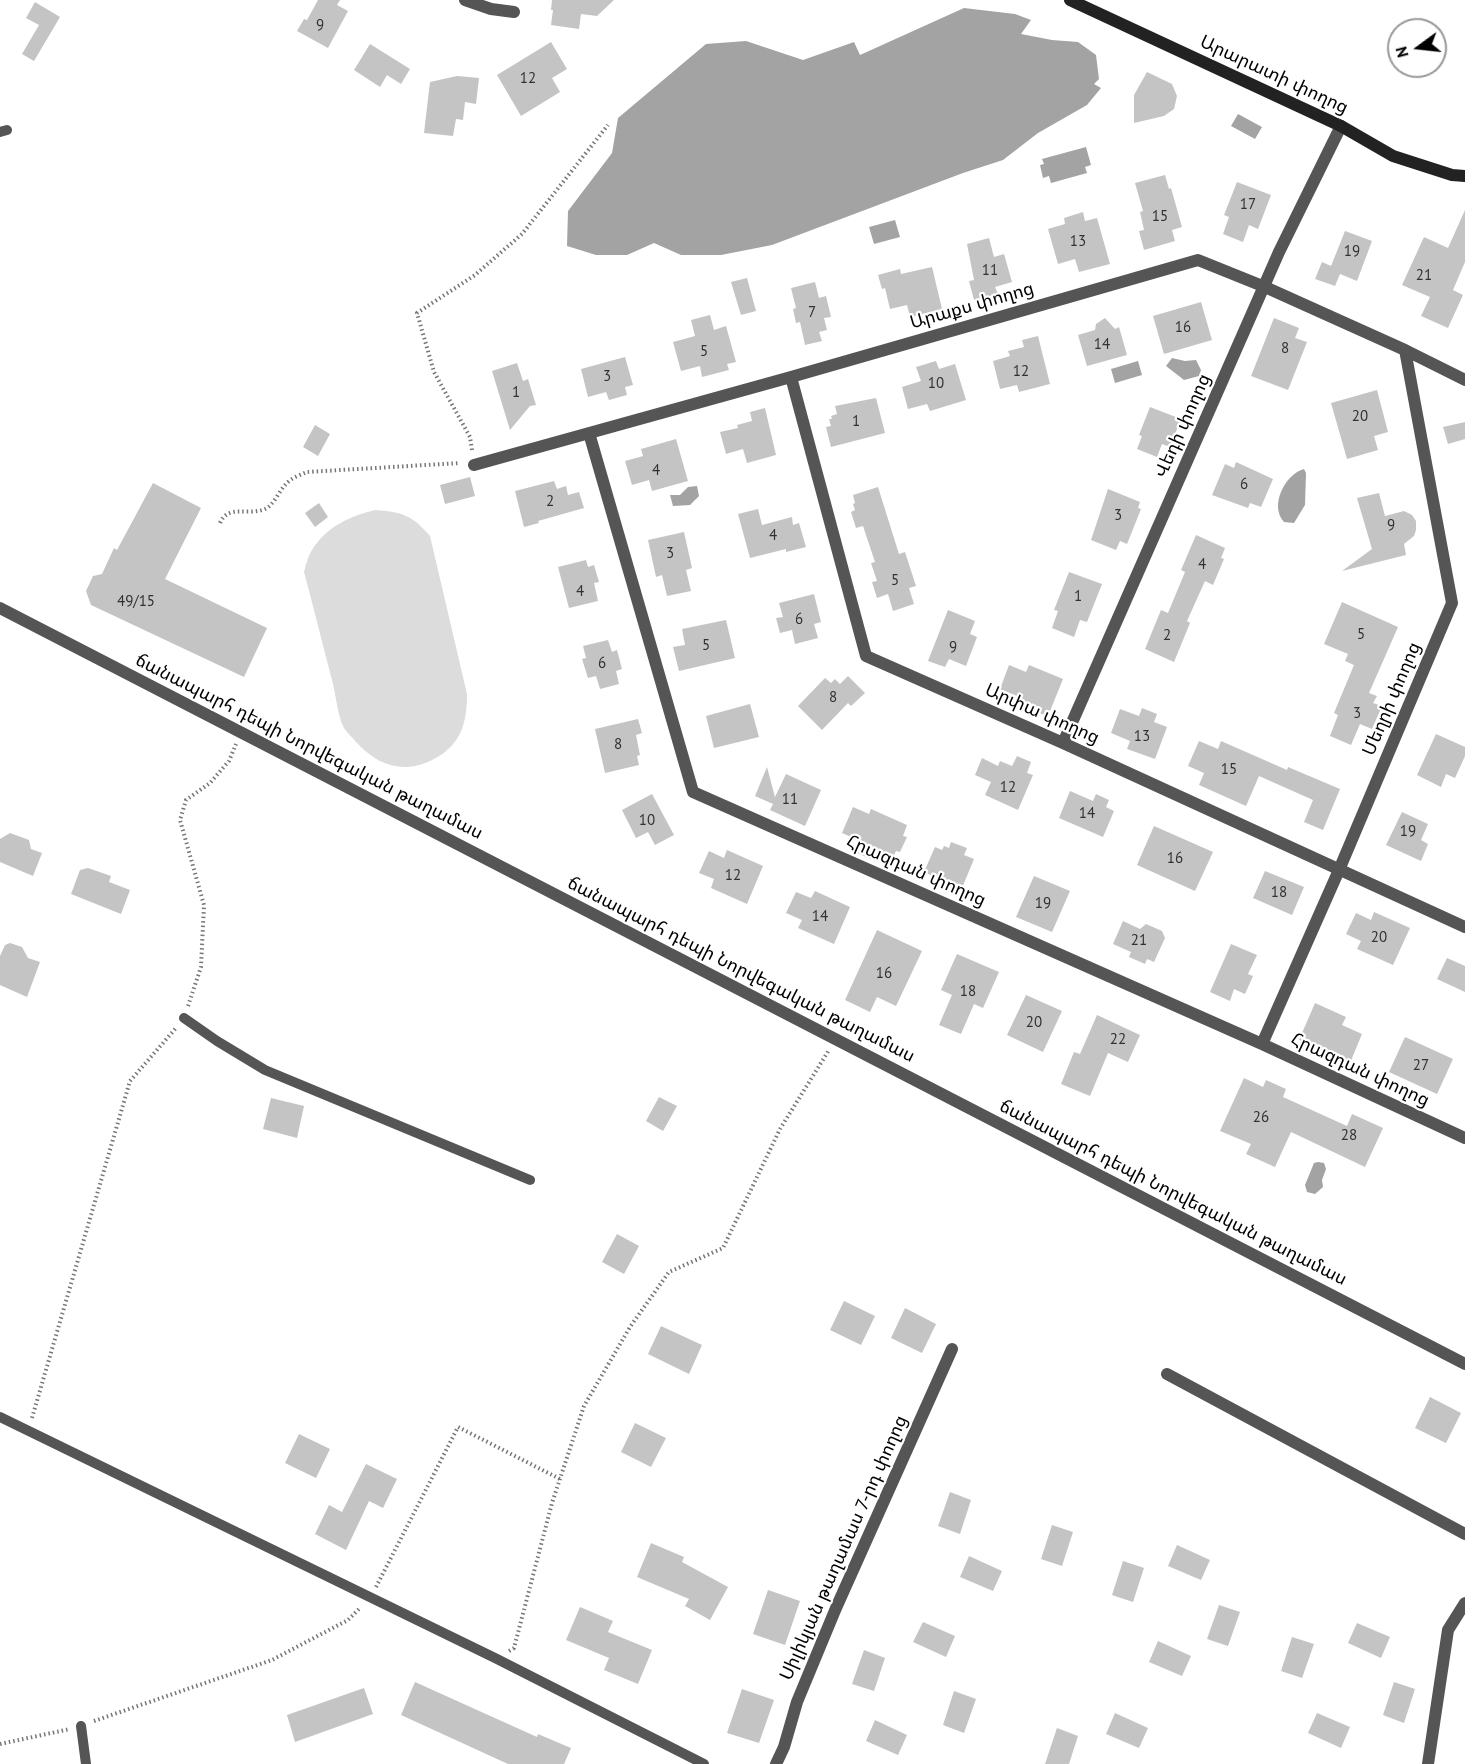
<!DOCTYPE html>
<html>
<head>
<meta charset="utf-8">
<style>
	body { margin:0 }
	#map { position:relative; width:1465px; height:1764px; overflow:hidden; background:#fff; font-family:"PT Sans",sans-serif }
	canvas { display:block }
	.north { position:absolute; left:1387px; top:18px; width:60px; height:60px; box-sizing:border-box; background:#fff; border:2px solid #999; border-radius:50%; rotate:255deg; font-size:16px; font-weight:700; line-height:24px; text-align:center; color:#000 }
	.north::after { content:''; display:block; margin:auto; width:21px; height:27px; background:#000; clip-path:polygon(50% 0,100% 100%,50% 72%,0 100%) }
</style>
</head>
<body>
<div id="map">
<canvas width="1465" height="1764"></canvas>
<div class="north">N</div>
</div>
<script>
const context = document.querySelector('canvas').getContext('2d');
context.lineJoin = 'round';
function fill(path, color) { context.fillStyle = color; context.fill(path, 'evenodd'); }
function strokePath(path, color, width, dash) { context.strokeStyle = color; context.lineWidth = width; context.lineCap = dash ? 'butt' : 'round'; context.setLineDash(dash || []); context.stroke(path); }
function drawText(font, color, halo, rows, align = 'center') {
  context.font = font + ' "PT Sans","Noto Sans Armenian",sans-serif'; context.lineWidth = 4.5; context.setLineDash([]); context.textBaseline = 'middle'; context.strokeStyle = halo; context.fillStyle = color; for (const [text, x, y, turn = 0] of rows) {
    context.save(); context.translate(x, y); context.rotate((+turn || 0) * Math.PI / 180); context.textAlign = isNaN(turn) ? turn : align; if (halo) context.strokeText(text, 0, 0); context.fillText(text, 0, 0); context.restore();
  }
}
fill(new Path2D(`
	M375 510C402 512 412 515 430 536L467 694C467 723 461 745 434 759 404 775 378 766 356 742 353 738 347 733 344 728 338 717 336 696 333 684 323 646 314 609 304 572 306 565 308 556 312 550 326 527 350 516 375 510Z`), '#dcdcdc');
fill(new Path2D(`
	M964 8 1015 14 1031 20 1021 34 1052 40 1078 42 1096 55 1099 79 1094 84 1101 88 1087 105 1038 133 1003 160 963 173 772 245 721 255H681L654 243 627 255H596L567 246 568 211 612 153 618 118 706 44 746 41 803 60 854 42 860 55Z
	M1238 114 1262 127 1255 139 1231 126Z
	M1086 147 1091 165 1085 167 1087 173 1051 183 1049 176 1043 178 1040 165 1044 164 1042 159Z
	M895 220 900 237 874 244 869 227Z
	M1172 358 1185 361 1196 360 1201 370 1199 376 1184 380 1166 366Z
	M1138 361 1142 375 1115 383 1111 369Z
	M1304 469 1306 473 1305 505 1294 523 1284 522C1269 506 1285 474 1304 469Z
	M697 486 699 496 690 505 673 506 670 495H680L688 487Z
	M1318 1162 1324 1163 1326 1169 1322 1180 1323 1187 1315 1194 1307 1192 1305 1185 1314 1163Z`), '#a3a3a3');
fill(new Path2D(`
	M318 0H340L337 5 348 11 328 48 297 31 304 19 307 20Z
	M552 0H614L597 16 581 14 579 29 551 25 553 10H551Z
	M35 2 60 17 34 61 22 54 39 25 26 18Z
	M551 42 567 69 552 78 560 92 521 116 497 75Z
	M370 44 410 69 401 84 387 75 380 87 354 70Z
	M1147 72 1172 84 1177 96 1174 109 1164 116 1134 123V95Z
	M457 76 479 78 476 104 465 102 463 120 456 119 453 136 424 133 430 82Z
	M1165 175 1169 189 1171 188 1182 227 1172 230 1175 241 1144 250 1139 231 1144 230 1140 212 1143 211 1135 183Z
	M1237 182 1271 195 1258 229 1249 225 1243 242 1223 234 1229 217 1224 215Z
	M1465 210V262L1453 290 1463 295 1448 328 1421 316 1430 297 1402 285 1424 237 1448 248Z
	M1083 212 1085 221 1097 218 1110 264 1079 272 1075 259 1058 264 1048 229 1065 224 1064 218Z
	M1345 231 1372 241 1357 281 1340 274 1335 286 1315 279 1322 262 1331 266Z
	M989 238 994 257 1004 254 1012 282 995 287 998 294 974 300 969 281 974 280 967 244Z
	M932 267 942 309 910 317 907 305 890 309 885 288 882 289 878 275 900 269 901 274Z
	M747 278 756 311 741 315 731 282Z
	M815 282 819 298 826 296 831 317 824 318 827 330 819 332 822 341 805 345 800 322 796 323 793 309 796 308 791 288Z
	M1201 302 1212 340 1164 354 1153 316Z
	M710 315 714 330 726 326 736 362 727 364 729 370 702 377 700 366 681 371 673 342 695 336 691 320Z
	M1105 318 1115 329 1119 327 1127 355 1087 366 1078 335 1095 330 1096 324Z
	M1274 318 1299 328 1295 338 1307 342 1288 390 1251 376Z
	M1038 336 1050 384 1019 392 1017 385 1000 389 993 361 1010 356 1008 351 1024 347 1022 340Z
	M625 357 633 385 625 387 627 395 609 400 606 392 588 397 581 369Z
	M936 361 939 369 955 364 966 400 930 411 927 404 908 409 902 387 921 381 916 367Z
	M517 363 523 381 528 379 536 405 530 406 510 430 492 371Z
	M1377 390 1388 432 1374 436 1378 450 1347 459 1331 403Z
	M876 398 885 433 831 447 826 427 831 426 829 419H832L831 416 837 414 835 406Z
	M1150 407 1181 419 1170 447 1162 444 1157 457 1137 449 1142 436 1139 435Z
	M765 408 776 455 747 463 743 449 726 454 720 432 738 428 737 425 752 421 750 412Z
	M1465 422V439L1448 444 1443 427Z
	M315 425 330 434 318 456 303 447Z
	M676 439 688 481 652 491 649 480 632 485 625 461 643 456 641 449Z
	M1236 462 1273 479 1261 507 1250 503 1248 508 1212 495 1225 464 1234 468Z
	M470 477 475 496 445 504 440 485Z
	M554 481 557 489 566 486 568 495 579 492 584 508 538 521 539 523 524 527 515 491Z
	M153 483 201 508 165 579 267 628 244 677 91 605 86 591 93 576 102 574 114 548 117 550Z
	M878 487 899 554 905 552 916 586 909 588 914 604 893 611 888 594 877 598 872 582 877 581 871 563 875 562 863 526 856 528 851 512 855 510 853 504 855 503 853 495Z
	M1108 489 1140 502 1138 508 1141 509 1127 544 1120 541 1116 550 1091 540Z
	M1379 493 1385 516 1404 511 1412 515 1416 521V530L1414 536 1404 544 1406 555 1342 571 1372 549 1357 498Z
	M319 503 328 517 315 527 305 513Z
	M758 509 762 525 792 517 793 525 799 523 806 547 786 552V549L750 558 738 514Z
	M684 532 692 568 686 570 691 591 667 596 662 575 656 577 648 540Z
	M1196 535 1225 548 1221 558 1224 559 1213 585 1205 581 1187 621 1190 623 1174 662 1145 649 1161 610 1168 613 1185 572 1181 570Z
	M586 560 588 567 594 565 599 582 594 583 598 601 569 608 558 567Z
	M1069 572 1102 584 1087 622 1080 620 1074 637 1052 628 1058 611 1054 610Z
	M814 594 821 622 814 624 818 638 795 644 792 630 780 633 776 618 783 617 779 603Z
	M1342 602 1398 627 1369 693 1377 696 1373 703 1382 706 1372 729 1360 724 1351 745 1330 736 1338 715 1334 713 1354 665 1345 661 1348 654 1324 644Z
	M948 610 975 621 970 634 977 637 966 666 949 659 945 667 928 661Z
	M726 620 735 658 679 671 673 647 685 645 682 629Z
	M608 640 612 652 617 650 622 669 616 671 619 684 600 689 596 676 588 678 582 659 586 658 583 646Z
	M1009 665 1026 672 1029 665 1063 679 1048 716 1013 705 1017 696 1000 689Z
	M848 676 865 693 851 706 848 703 822 730 798 706 825 678 831 683 835 679 840 684Z
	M750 704 759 737 714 748 706 716Z
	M1142 708 1157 714 1154 722 1167 727 1155 759 1127 749 1130 741 1111 733 1120 709 1139 716Z
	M638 719 642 733 636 735 640 755 637 756 639 765 605 773 595 729Z
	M1436 734 1465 747V756L1455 778 1446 774 1441 787 1417 775Z
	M1199 741 1218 749 1221 741 1287 770 1288 767 1340 789 1323 830 1304 822 1313 800 1259 776 1246 806 1199 785 1204 773 1188 766Z
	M1017 756 1031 762 1027 773 1033 775 1018 810 985 795 991 782 975 775 982 758 998 766 1000 761 1012 766Z
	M767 767 775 797 786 774 821 790 805 826 770 810 773 804 755 796Z
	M1070 791 1093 801 1096 794 1109 800 1106 807 1114 811 1103 837 1059 818Z
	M652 794 674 835 655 845 648 832 636 838 622 810Z
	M853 807 869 814 871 809 907 825 903 836 907 837 900 852 896 851 891 861 877 855 875 861 853 851 858 840 842 833Z
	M1402 812 1428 824 1421 840 1428 844 1421 861 1386 845Z
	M1154 826 1213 852 1195 891 1137 865Z
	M10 833 29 840 31 849 42 853 33 876 0 862V839Z
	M951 842 967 848 964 855 974 859 962 888 954 885 952 889 938 883 939 879 924 872 935 847 942 850 944 846 949 848Z
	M727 850 763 866 747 904 711 888 714 879 699 873 709 851 724 858Z
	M88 868 111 876 109 882 130 890 121 914 71 894 80 870Z
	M1265 871 1304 887 1292 915 1253 898Z
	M1034 876 1070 891 1052 932 1016 917Z
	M815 891 850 907 834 944 798 928 802 920 786 913 796 892 811 898Z
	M1374 912 1410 928 1393 965 1357 949 1361 941 1346 934 1356 913 1371 920Z
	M1123 921 1140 929 1146 924 1162 931 1165 938 1154 962 1147 959 1145 964 1129 957 1131 952 1113 944Z
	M877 930 922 951 896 1006 877 997 870 1012 845 1000Z
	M10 943 22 947 28 958 40 962 27 997 0 985V956L5 945Z
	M1231 944 1257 955 1248 974 1253 976 1245 994 1234 989 1230 1001 1210 992Z
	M957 954 999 972 983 1008 974 1004 961 1034 939 1025 952 995 941 990Z
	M1447 958 1465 966V992L1437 979Z
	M1026 995 1062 1011 1043 1052 1007 1035Z
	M1315 1003 1346 1017 1342 1025 1362 1034 1350 1063 1299 1040Z
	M1097 1015 1140 1035 1128 1062 1108 1053 1090 1096 1061 1084 1074 1052 1080 1054Z
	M1405 1037 1453 1059 1437 1094 1389 1072Z
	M1244 1078 1263 1087 1266 1080 1286 1089 1283 1097 1347 1126 1352 1114 1383 1128 1365 1167 1291 1132 1275 1167 1246 1154 1251 1144 1220 1131Z
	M659 1097 677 1106 663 1131 646 1121Z
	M271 1098 304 1106 297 1138 263 1129Z
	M617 1234 639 1246 624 1274 602 1262Z
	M844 1301 875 1316 861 1345 830 1330Z
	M905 1308 936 1324 922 1353 891 1338Z
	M661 1326 702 1345 689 1374 648 1354Z
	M1430 1397 1461 1413 1446 1443 1415 1428Z
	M635 1423 666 1438 651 1467 621 1452Z
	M299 1434 330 1449 316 1478 285 1463Z
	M366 1464 397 1479 383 1508 369 1501 346 1550 315 1534 329 1505 342 1512Z
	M950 1492 971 1500 960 1534 938 1526Z
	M1052 1525 1073 1532 1062 1566 1041 1559Z
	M651 1543 684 1557 682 1562 728 1587 710 1620 685 1606 689 1599 637 1577Z
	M1177 1545 1210 1560 1201 1580 1168 1566Z
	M969 1556 1002 1571 993 1591 960 1577Z
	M1123 1561 1144 1568 1133 1602 1112 1595Z
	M768 1590 800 1601 785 1645 753 1634Z
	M1219 1605 1240 1612 1228 1646 1207 1639Z
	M580 1607 613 1621 608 1632 652 1650 638 1684 604 1670 609 1658 566 1640Z
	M923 1622 955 1636 946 1657 913 1642Z
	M1357 1623 1390 1637 1381 1658 1348 1643Z
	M1292 1637 1314 1644 1302 1678 1281 1671Z
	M1158 1641 1191 1656 1182 1676 1149 1662Z
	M864 1650 885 1658 874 1691 852 1684Z
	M415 1682 537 1737 538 1734 571 1748 564 1764H508L401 1715Z
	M1394 1682 1415 1689 1404 1723 1383 1715Z
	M364 1688 373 1714 295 1742 287 1715Z
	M742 1689 774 1700 759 1743 727 1733Z
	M954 1691 976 1699 964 1733 943 1725Z
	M1115 1713 1148 1728 1139 1748 1106 1734Z
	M1317 1713 1350 1727 1341 1748 1308 1733Z
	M875 1720 907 1735 898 1755 866 1741Z
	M1057 1728 1078 1736 1069 1764H1045Z`), '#c4c4c4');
strokePath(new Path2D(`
	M472 450 470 437 434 372 417 313 475 275 522 234 608 125
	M220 523C228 504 248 516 265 509 274 505 279 491 286 484 291 478 300 475 307 472L460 463
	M188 1006 201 967 204 905 180 820 186 800 210 783 229 761 236 744
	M32 1418 130 1081 176 1028
	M376 1587 458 1427 560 1479
	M509 1651 514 1648 552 1503 584 1406 630 1327 669 1272 723 1248 780 1129 829 1050
	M94 1721 272 1660 348 1620 361 1607
	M0 1744 70 1729`), '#777', 4, [1.5, 3]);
strokePath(new Path2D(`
	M0 132 7 130
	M184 1018 217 1041 265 1070 530 1180
	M0 1417 495 1658 704 1764
	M81 1726 86 1764`), '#555', 10);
strokePath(new Path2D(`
	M465 0 491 9 514 12
	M791 377 866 656 1063 743 1465 927
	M589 433 693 792 1262 1044 1465 1138
	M474 465 791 377 1198 260 1265 287 1405 350 1465 380
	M0 608 1465 1364
	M1063 743 1279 252 1341 126
	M1262 1044 1339 870 1452 603 1405 350
	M1167 1374 1465 1534
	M776 1764 784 1747 797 1702 836 1608 952 1349
	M1428 1764 1448 1630 1465 1603`), '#555', 12);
strokePath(new Path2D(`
	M1070 0 1341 126 1393 156 1452 175 1465 176`), '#222', 12);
drawText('15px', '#313131', null, [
	["9",320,26],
	["12",528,79],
	["17",1248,205],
	["15",1160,217],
	["13",1078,242],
	["19",1352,252],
	["11",990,271],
	["21",1424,276],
	["7",812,313],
	["16",1183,328],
	["14",1102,345],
	["8",1285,349],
	["5",704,352],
	["12",1021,372],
	["3",607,377],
	["10",936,384],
	["1",516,393],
	["20",1360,417],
	["1",856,422],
	["4",656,471],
	["6",1244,485],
	["2",550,502],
	["3",1118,516],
	["9",1391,526],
	["4",773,536],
	["3",670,554],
	["4",1202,565],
	["5",895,581],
	["4",580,592],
	["1",1078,597],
	["49/15",136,602],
	["6",799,620],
	["5",1361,635],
	["2",1167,636],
	["5",706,646],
	["9",953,648],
	["6",602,664],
	["8",833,698],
	["3",1357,714],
	["13",1142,737],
	["8",618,745],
	["15",1229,770],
	["12",1008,788],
	["11",790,800],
	["14",1087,814],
	["10",647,821],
	["19",1408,832],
	["16",1175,859],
	["12",733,876],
	["18",1279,893],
	["19",1043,904],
	["14",820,917],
	["20",1379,938],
	["21",1139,941],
	["16",884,974],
	["18",968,992],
	["20",1034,1023],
	["22",1118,1040],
	["27",1421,1066],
	["26",1261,1118],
	["28",1349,1136]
]);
drawText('18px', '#000', '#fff', [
	["Արարատի փողոց",1274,75,25],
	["Արաքս փողոց",972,306,-16],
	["Վեդի փողոց",1183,426,-66],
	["Մեղրի փողոց",1392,699,-67],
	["Արփա փողոց",1042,714,24],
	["ճանապարհ դեպի Նորվեգական թաղամաս",309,747,27],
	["Հրազդան փողոց",916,871,24],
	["ճանապարհ դեպի Նորվեգական թաղամաս",741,970,27],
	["Հրազդան փողոց",1360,1070,25],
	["ճանապարհ դեպի Նորվեգական թաղամաս",1173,1193,27],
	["Սիլիկյան թաղամաս 7-րդ փողոց",844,1548,-66]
]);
</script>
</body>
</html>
